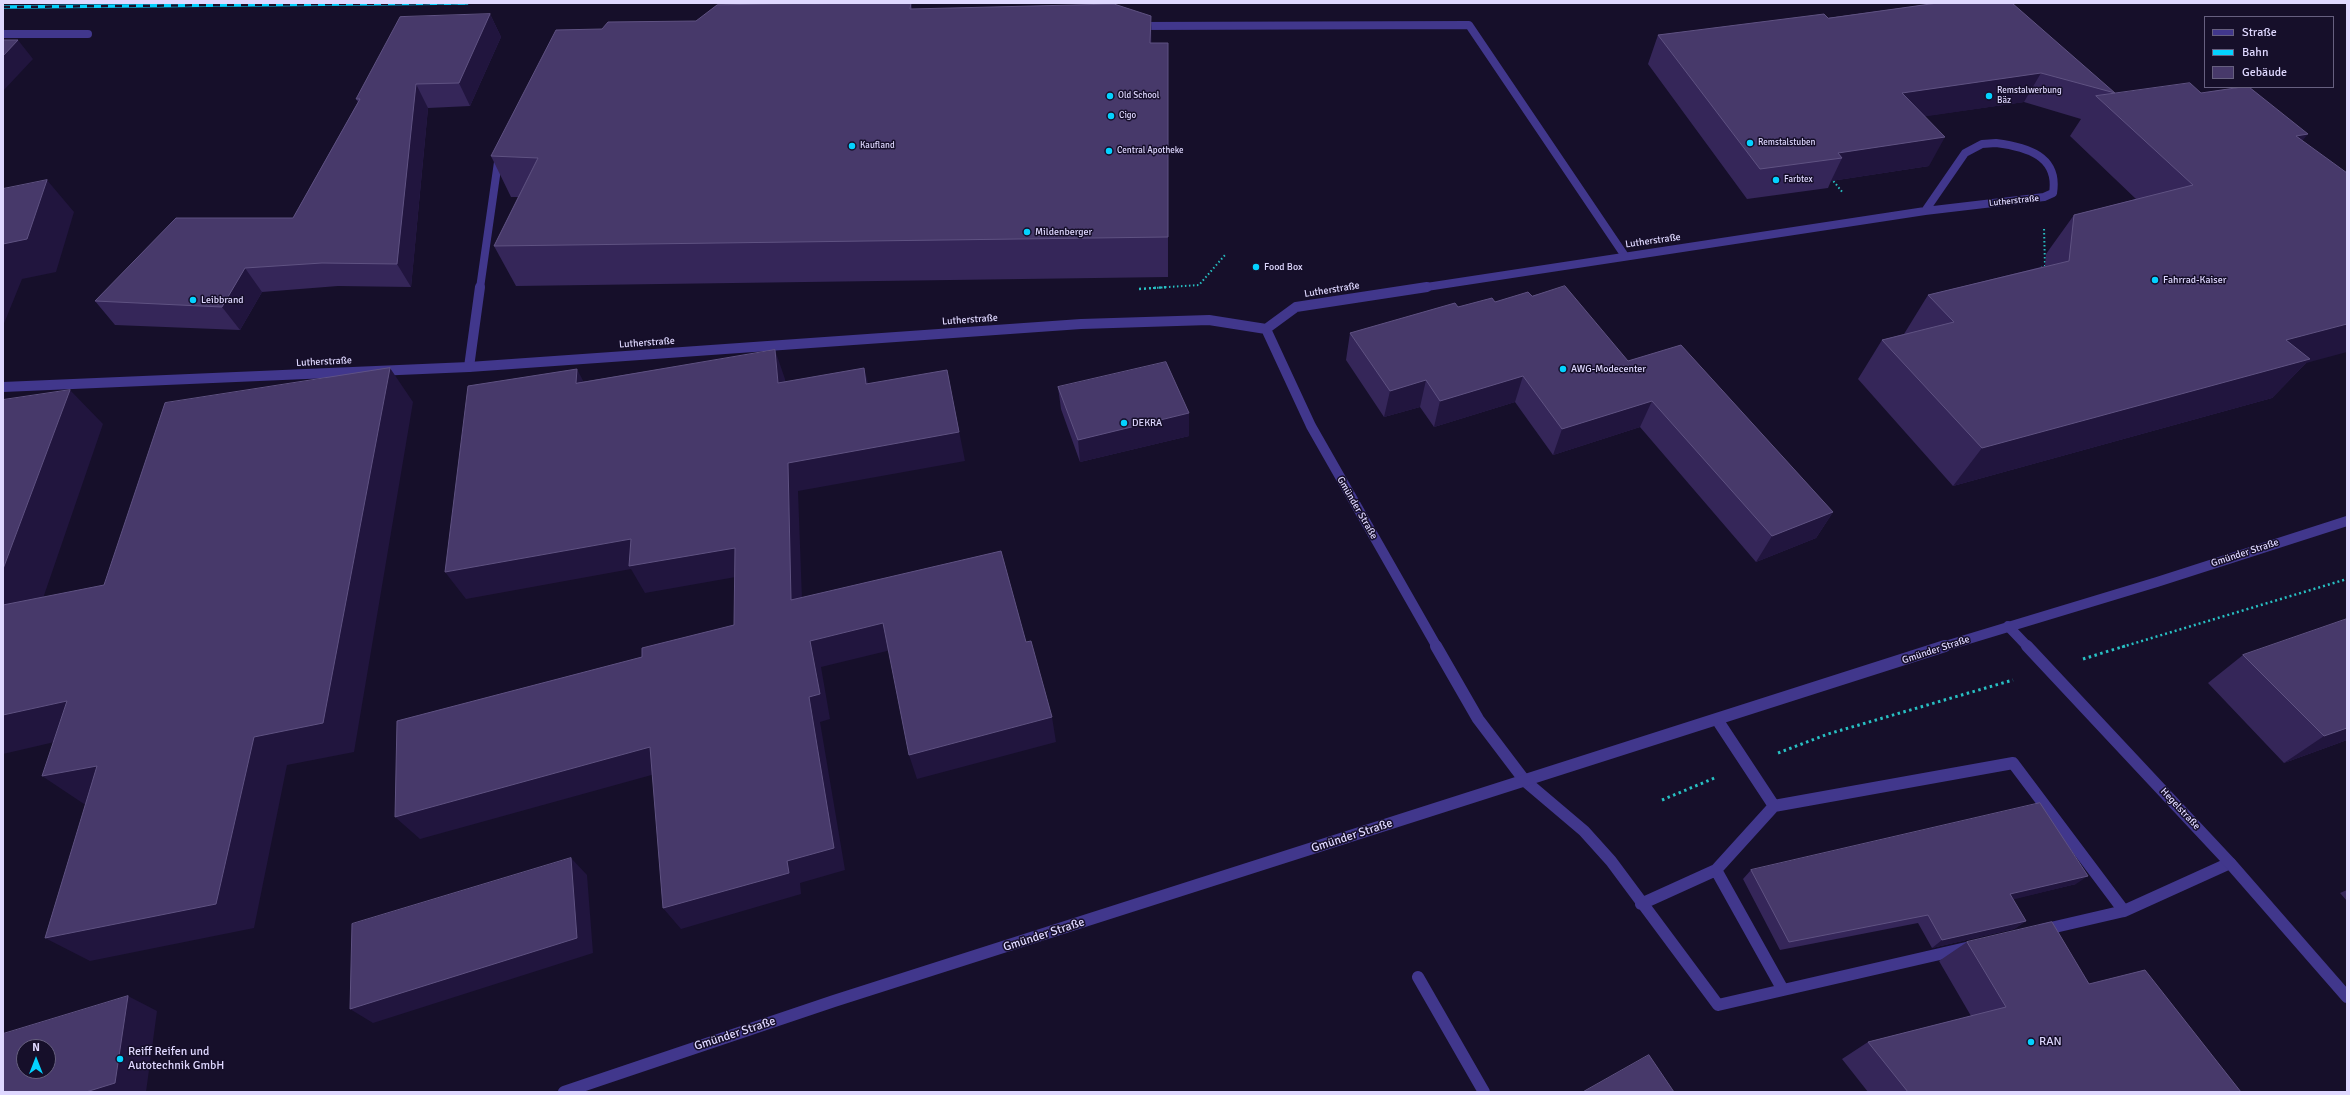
<!DOCTYPE html>
<html>
<head>
<meta charset="utf-8">
<style>
	body { margin:0 }
	#map { position:relative; width:2350px; height:1095px; overflow:hidden; background:#160f2a; font-family:Signika,sans-serif }
	canvas { display:block }
	.frame { position:absolute; inset:0; border:4px solid #dfd8ff; pointer-events:none }
	.legend { position:absolute; left:2204px; top:16px; width:130px; height:72px; box-sizing:border-box; background:#160f2a; border:1px solid #665f7f; margin:0; padding:5px 7px; list-style:none; font-size:12px; color:#dfd8ff }
	.legend li { display:flex; align-items:center; gap:8px; height:20px }
	.legend b { width:20px; border:1px solid #665f7f }
	.north { position:absolute; left:16px; top:1039px; width:40px; height:40px; box-sizing:border-box; background:#160f2a; border:1px solid #665f7f; border-radius:50%; rotate:0deg; font-size:11px; font-weight:700; line-height:16px; text-align:center; color:#dfd8ff }
	.north::after { content:''; display:block; margin:auto; width:14px; height:18px; background:#04d2ff; clip-path:polygon(50% 0,100% 100%,50% 72%,0 100%) }
</style>
</head>
<body>
<div id="map">
<canvas width="2350" height="1095"></canvas>
<div class="frame"></div>
<ul class="legend">
<li><b style="height:5px;background:#41378c"></b>Straße</li>
<li><b style="height:5px;background:#04d2ff"></b>Bahn</li>
<li><b style="height:11px;background:#47396a"></b>Gebäude</li>
</ul>
<div class="north">N</div>
</div>
<script>
const context = document.querySelector('canvas').getContext('2d');
context.lineJoin = 'round';
function strokePath(path, color, width, dash) { context.strokeStyle = color; context.lineWidth = width; context.lineCap = dash ? 'butt' : 'round'; context.setLineDash(dash || []); context.stroke(path); }
function fill(path, color) { context.fillStyle = color; context.fill(path, 'evenodd'); }
function drawText(font, color, halo, rows, align = 'center') {
  context.font = font + ' Signika,sans-serif'; context.lineWidth = 3; context.setLineDash([]); context.textBaseline = 'middle'; context.strokeStyle = halo; context.fillStyle = color; for (const [text, x, y, turn = 0] of rows) {
    context.save(); context.translate(x, y); context.rotate((+turn || 0) * Math.PI / 180); context.textAlign = isNaN(turn) ? turn : align; if (halo) context.strokeText(text, 0, 0); context.fillText(text, 0, 0); context.restore();
  }
}
strokePath(new Path2D(`
	M1831 178 1843 193
	M2041 268 2045 266 2044 227
	M1153 288 1199 285 1225 255`), '#28c0c3', 2, [1.5, 2.5]);
strokePath(new Path2D(`
	M1139 289 1168 287
	M2122 647 2347 579`), '#28c0c3', 2.5, [2, 3]);
strokePath(new Path2D(`
	M2083 659 2125 646
	M1778 753 1828 734 2013 680
	M1662 800 1717 777`), '#28c0c3', 3, [2.5, 3.5]);
strokePath(new Path2D(`
	M1138 26 1469 25 1625 256
	M480 288 499 155`), '#41378c', 8);
strokePath(new Path2D(`
	M469 367 480 287`), '#41378c', 10);
strokePath(new Path2D(`
	M1718 721 1774 806
	M1525 781 1584 831 1611 861 1718 1005 1966 948
	M1716 870 1783 990
	M1641 904 1716 870 1774 806 2013 763 2124 911 2230 863
	M2042 930 2124 911
	M1418 977 1484 1092`), '#41378c', 12);
strokePath(new Path2D(`
	M3 34H88
	M1996 143C2027 147 2059 156 2053 193L2044 197 1925 211 1965 153 1982 144Z
	M1420 288 1925 211`), '#41378c', 8);
strokePath(new Path2D(`
	M1266 329 1311 426 1437 647
	M3 387 469 367 1081 324 1209 320 1266 329 1296 307 1427 287
	M2008 626 2028 647`), '#41378c', 10);
strokePath(new Path2D(`
	M1436 646 1478 719 1525 781
	M2027 646 2230 863 2347 997`), '#41378c', 12);
strokePath(new Path2D(`
	M1942 647 2157 582 2347 521`), '#41378c', 10);
strokePath(new Path2D(`
	M564 1092 834 1001 1945 646`), '#41378c', 12);
const rail = new Path2D(`
	M3 7 467 3`);
strokePath(rail, '#04d2ff', 3.5);
strokePath(rail, '#160f2a', 2.5, [7]);
fill(new Path2D(`
	M911 3 912 9 1152 43H1168V277L516 286 494 246 518 197H511L491 156 602 29Z
	M1938 3 2115 93H2201L2302 141 2306 363 2272 398 1953 486 1858 379 1882 340 1904 334 1928 295 2045 266 2046 254 2074 215 2136 199 2070 136 2081 119 2024 102 1925 116 1929 166 1831 181 1828 188 1747 199 1648 64 1658 35 1828 18Z
	M490 14 501 37 470 106 428 108 411 287 338 286 262 292 240 330 115 325 95 301 293 218 358 102 356 99Z
	M1532 296 1628 361 1833 512 1816 538 1756 562 1640 427 1553 455 1515 402 1434 427 1420 407 1384 417 1346 360 1350 333 1458 307Z
	M1058 387 1189 436 1080 462 1061 409Z
	M2347 619V740L2284 763 2208 683 2243 655Z
	M1751 870 2076 884 2013 899 2026 921 2014 929 1932 948 1918 923 1780 950 1743 879Z
	M2347 890V901L2340 893Z
	M1967 942 2089 984 2241 1092H1868L1842 1059 1868 1042 1971 1016 1939 961Z`), '#352659');
fill(new Path2D(`
	M490 14 501 37 470 106 459 83Z
	M1151 16 1152 56 1150 43Z
	M18 40 33 59 3 91V56Z
	M2041 73 2024 102 1887 122 1902 93Z
	M416 84 428 108 411 287 397 264Z
	M2308 134 2275 174 2296 136Z
	M1945 137 1929 166 1831 181 1842 158 1838 153Z
	M47 180 74 212 56 272 22 279 3 326V244Z
	M245 268 262 292 240 330 222 307Z
	M2347 324V352L2306 363 2272 398 1953 486 1982 448 2286 340Z
	M775 350 785 379 788 412 778 383Z
	M390 368 413 402 354 752 287 765 254 928 90 961 45 938Z
	M864 368 872 397 866 384Z
	M577 369 592 398 576 383Z
	M947 370 965 461 798 491 803 627 791 600 788 463Z
	M1523 376 1515 402 1434 427 1440 401Z
	M1426 380 1420 407 1384 417 1390 391Z
	M70 390 103 424 29 639 3 619V569Z
	M1652 401 1640 427 1553 455 1562 429Z
	M1189 413V436L1080 462 1078 440Z
	M1833 512 1816 538 1756 562 1772 536Z
	M631 539 735 548 747 575 645 593 631 569 466 599 445 572Z
	M883 623 891 650 821 667 830 719 820 722 845 870 800 883 801 894 681 929 663 908 787 861 809 697 810 641Z
	M67 701 106 730 3 754V715Z
	M1052 717 1056 742 917 779 909 755Z
	M2347 728V740L2284 763 2324 736Z
	M650 747 666 771 420 839 395 817Z
	M97 766 137 794 84 804 42 776Z
	M571 858 587 875 593 953 373 1023 350 1009Z
	M2088 876 2076 884 1999 903 2010 894Z
	M2026 921 2014 929 1932 948 1942 940Z
	M128 996 157 1011 146 1092H86Z`), '#21153e');
const building = new Path2D(`
	M911 3 910 9 1114 4 1151 16 1150 43H1168V237L494 246 538 158 491 156 556 30 602 29 608 22 696 21 717 5Z
	M1938 3H2012L2115 93 2041 73 1902 93 1945 137 1838 153 1842 158 1760 169 1658 35 1824 14 1828 18Z
	M490 14 459 83 416 84 397 264 322 263 245 268 222 307 95 301 176 218H293L360 99H356L400 17Z
	M3 40H18L3 56Z
	M2190 83 2201 93 2242 87H2249L2308 134 2296 136 2347 173V324L2286 340 2310 359 1982 448 1882 340 1954 322 1928 295 2069 261 2074 215 2193 185 2096 96Z
	M47 180 27 239 3 244V189Z
	M1565 286 1628 361 1681 345 1833 512 1772 536 1652 401 1562 429 1523 376 1440 401 1426 380 1390 391 1350 333 1455 303 1458 307 1492 298 1495 302 1528 292 1532 296Z
	M775 350 778 383 864 368 866 384 947 370 959 432 788 463 791 600 1001 551 1026 642 1031 641 1052 717 909 755 883 623 810 641 820 694 809 697 834 848 787 861 789 873 663 908 650 747 395 817 397 721 642 657V648L734 625 735 548 629 566 631 539 445 572 468 386 577 369 576 383Z
	M1166 362 1189 413 1078 440 1058 387Z
	M390 368 323 723 254 737 216 904 45 938 97 766 42 776 67 701 3 715V605L104 585 165 403Z
	M70 390 3 569V400Z
	M2347 619V728L2324 736 2243 655Z
	M2040 803 2088 876 2010 894 2026 921 1942 940 1928 915 1789 942 1751 870Z
	M571 858 577 938 350 1009 352 924Z
	M2052 922 2089 984 2145 970 2241 1092H1908L1868 1042 2006 1007 1967 942Z
	M128 996 115 1083 86 1092H3V1034ZM24 1047H48V1071H24Z
	M1649 1055 1674 1092H1583Z`);
fill(building, '#47396a');
strokePath(building, '#5f5282', 1);
for (const [x, y, r, color] of [
	[1110,96,4,"#04d2ff"],
	[1989,96,4,"#04d2ff"],
	[1111,116,4,"#04d2ff"],
	[1750,143,4,"#04d2ff"],
	[852,146,4,"#04d2ff"],
	[1109,151,4,"#04d2ff"],
	[1776,180,4,"#04d2ff"],
	[1027,232,4,"#04d2ff"],
	[1256,267,4,"#04d2ff"],
	[2155,280,4,"#04d2ff"],
	[193,300,4,"#04d2ff"],
	[1563,369,4,"#04d2ff"],
	[1124,423,4,"#04d2ff"],
	[2031,1042,4,"#04d2ff"],
	[120,1059,4,"#04d2ff"]
]) { const dot = new Path2D(); dot.arc(x, y, r, 0, 2 * Math.PI); context.fillStyle = color; context.fill(dot); strokePath(dot, '#160f2a', 1.5); }
drawText('9px', '#dfd8ff', '#160f2a', [
	["Remstalwerbung",1997,91],
	["Bäz",1997,101],
	["Old School",1118,96],
	["Cigo",1119,116],
	["Remstalstuben",1758,143],
	["Kaufland",860,146],
	["Central Apotheke",1117,151],
	["Farbtex",1784,180]
], 'left');
drawText('9px', '#dfd8ff', '#160f2a', [
	["Lutherstraße",2014,201,-6]
]);
drawText('10px', '#dfd8ff', '#160f2a', [
	["Mildenberger",1035,232],
	["Food Box",1264,267],
	["Fahrrad-Kaiser",2163,280],
	["Leibbrand",201,300],
	["AWG-Modecenter",1571,369],
	["DEKRA",1132,423]
], 'left');
drawText('10px', '#dfd8ff', '#160f2a', [
	["Lutherstraße",1653,241,-8],
	["Lutherstraße",1332,290,-9],
	["Lutherstraße",970,320,-4],
	["Lutherstraße",647,343,-4],
	["Lutherstraße",324,362,-3],
	["Gmünder Straße",1357,508,60],
	["Gmünder Straße",2245,553,-18],
	["Gmünder Straße",1936,650,-18],
	["Hegelstraße",2180,809,47]
]);
drawText('12px', '#dfd8ff', '#160f2a', [
	["Gmünder Straße",1352,836,-18],
	["Gmünder Straße",1044,935,-18],
	["Gmünder Straße",735,1034,-18]
]);
drawText('12px', '#dfd8ff', '#160f2a', [
	["RAN",2039,1042],
	["Reiff Reifen und",128,1052],
	["Autotechnik GmbH",128,1066]
], 'left');
</script>
</body>
</html>
